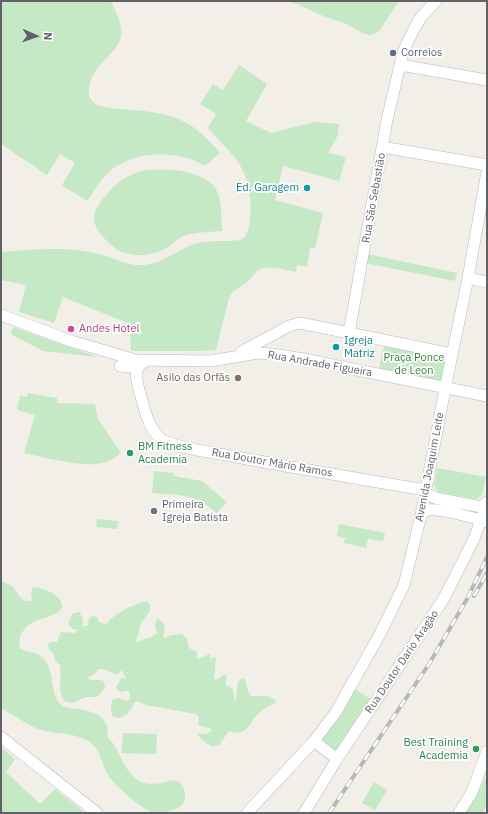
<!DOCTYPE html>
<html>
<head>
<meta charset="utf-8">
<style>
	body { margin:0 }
	#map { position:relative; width:488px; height:814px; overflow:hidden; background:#f1efe8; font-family:"IBM Plex Sans",sans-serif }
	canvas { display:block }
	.frame { position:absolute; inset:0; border:2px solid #5f6368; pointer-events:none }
	.north { position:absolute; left:16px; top:16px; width:40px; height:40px; -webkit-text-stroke:3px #fff; paint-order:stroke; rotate:92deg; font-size:11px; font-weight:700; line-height:16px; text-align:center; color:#5f6368 }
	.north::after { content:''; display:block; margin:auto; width:14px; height:18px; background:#5f6368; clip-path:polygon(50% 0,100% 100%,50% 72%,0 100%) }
</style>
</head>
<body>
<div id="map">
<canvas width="488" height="814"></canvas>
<div class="frame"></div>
<div class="north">N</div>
</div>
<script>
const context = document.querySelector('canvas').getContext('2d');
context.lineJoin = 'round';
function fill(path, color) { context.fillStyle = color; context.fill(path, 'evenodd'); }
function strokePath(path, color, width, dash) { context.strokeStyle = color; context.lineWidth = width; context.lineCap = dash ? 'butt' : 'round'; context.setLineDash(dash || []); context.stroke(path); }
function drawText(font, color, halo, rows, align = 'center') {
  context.font = font + ' "IBM Plex Sans",sans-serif'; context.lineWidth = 3.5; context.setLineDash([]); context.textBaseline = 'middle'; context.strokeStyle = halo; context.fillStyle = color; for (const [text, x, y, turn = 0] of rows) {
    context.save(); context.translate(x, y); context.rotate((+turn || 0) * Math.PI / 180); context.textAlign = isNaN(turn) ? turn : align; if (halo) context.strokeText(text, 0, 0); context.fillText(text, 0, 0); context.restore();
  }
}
fill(new Path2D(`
	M1 1H111C115 12 124 25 121 37 116 56 92 63 89 89 88 100 94 104 103 107 135 112 165 108 193 127 203 134 212 144 220 153L205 166C178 149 135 150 110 171 101 179 94 191 87 201L62 185 75 163 60 154 47 175 1 144Z
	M286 1H399L379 31 374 34 370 35 362 33 347 24 323 16 297 4Z
	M239 65 267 84 246 121 271 133 315 122 339 124 338 135 328 153 346 157 339 181 283 166 275 200 323 213 315 248H310L307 267 297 265 296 272C284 270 266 263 256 272 252 276 249 281 245 284 235 290 232 290 228 302L216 350 198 351H131L130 329 125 322 63 297 54 323 19 312 26 285 1 280V252C35 249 70 246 103 255 115 258 125 265 138 265 161 266 174 251 194 244 206 241 218 241 230 241 234 240 239 241 242 239 248 236 249 226 250 220 252 203 250 182 241 167 233 153 219 141 208 128L216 114 200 104 213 84 223 90Z
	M147 170C167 168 207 170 217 191 222 203 221 218 222 231 209 232 195 232 183 236 177 239 173 244 168 247 157 254 142 257 129 254 119 252 114 248 106 240 99 233 94 227 94 217 94 210 99 205 102 200 113 185 128 173 147 170Z
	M367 254 457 273 455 281 365 263Z
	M13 327 98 357 43 351 12 335 11 334Z
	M385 341 450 355 443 387 378 373Z
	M28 393 57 398V403L95 404 98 419 121 453C115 457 109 462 102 463 83 468 44 457 24 453L35 415 17 410 20 396 27 397Z
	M437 468 486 477 482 495 477 499H474L438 492 434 485Z
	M154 471 174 473V476L202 481 227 502 217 513C195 494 180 495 152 493Z
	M97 519 118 521 117 529 96 527Z
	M339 524 385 533 383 541 368 539 366 548 344 543 345 538 337 536Z
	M1 581C4 583 10 584 13 587 19 593 19 602 30 601L32 600 31 592 33 587C44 588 64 595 62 608 54 618 43 617 33 622 24 627 16 638 21 649 29 653 36 651 44 659 56 672 48 697 64 707 78 710 102 709 107 726 108 730 107 735 108 739 115 743 116 749 120 756 133 783 144 789 172 780 175 780 178 781 180 783 185 788 188 800 182 805 176 811 159 814 151 812 140 807 114 785 108 775 102 764 101 751 91 743 76 732 58 735 41 730 27 725 14 715 1 708Z
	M147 601 150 605V611L140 624C140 631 137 637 135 643 142 639 150 639 157 633L155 626 157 619H159L165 625 163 637 165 638 171 635 182 634 187 639 189 648 197 652V659L210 654V659L216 657 214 679H218L224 674C229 677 225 681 226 685L233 689 235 704 238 682 243 678C248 682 246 691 251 696H268L276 700 275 703C270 705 263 709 259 713 247 724 249 737 229 731L220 744 213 747 205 742 196 733C203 734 208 736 212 729L198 725 199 717 196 714 146 705 137 701 134 703C131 711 126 717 117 718L112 716 111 705 112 700 118 698 127 701 130 699C131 689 127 690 120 692L116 688 121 678 126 679 122 670 117 675 103 669H99L95 674 87 678 94 681C97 679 101 679 104 682L105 688 98 696 95 697H86L73 703 64 701C57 689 62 678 60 665L55 661 54 654 49 650 48 645 50 642H57L61 632 75 633 79 630 73 629 68 624 72 614 78 612 80 613 83 620 82 627 88 625 89 619 93 615 97 617 99 622 105 624 106 625C112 614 134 604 147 601Z
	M353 688 372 700 338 755 317 740Z
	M123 733 157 734 156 754 122 753Z
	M1 747 15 759 6 772 40 804 55 789 83 811 81 813H1Z
	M487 774V806L482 813H465L476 797Z
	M374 782 387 790 375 810 362 803Z`), '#c5e8c5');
const secondary = new Path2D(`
	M400 65 487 80
	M382 147 487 165
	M468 278 487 282
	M1 315 71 341 136 360 210 361 258 353 272 354 298 358 487 396
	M349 333 387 120 400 65 403 52 413 31 421 17 436 1
	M241 352 289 326 300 323 452 354
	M146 361C133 367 136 378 139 390 144 405 147 428 161 439 172 447 215 453 231 456 295 468 360 479 425 490L428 494 435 498 481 507 487 502
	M120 366 131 367 142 363
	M421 515C423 513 425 511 428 510 440 508 475 518 487 522
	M1 737 97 813
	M314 741 337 759
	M247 813 314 741 336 712 380 634 404 585 421 515 445 389 468 278 487 172
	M304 813 337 759 443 600 474 539 487 503
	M459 813 472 792 487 751`);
strokePath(secondary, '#b6babf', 12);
strokePath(secondary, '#fff', 11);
const rail = new Path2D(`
	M474 596 487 573
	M329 813 429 664 467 599 487 557`);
strokePath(rail, '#b6b7b8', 4);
strokePath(rail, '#fff', 2.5, [8]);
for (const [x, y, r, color] of [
	[393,53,4,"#5c6f8a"],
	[307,188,4,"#0f9aa8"],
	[71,329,4,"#d1479c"],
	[336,347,4,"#0f9aa8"],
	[238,378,4,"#8d6e63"],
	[130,453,4,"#2e9e5b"],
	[154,511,4,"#6b7280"],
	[476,749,4,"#2e9e5b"]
]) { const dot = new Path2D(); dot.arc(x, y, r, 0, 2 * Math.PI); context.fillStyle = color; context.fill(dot); strokePath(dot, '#fff', 1.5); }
drawText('11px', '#4e5e75', '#fff', [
	["Correios",401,53]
], 'left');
drawText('11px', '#0d838f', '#fff', [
	["Ed. Garagem",299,188],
	["Igreja",344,341,"left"],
	["Matriz",344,354,"left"]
], 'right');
drawText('11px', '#5f6368', '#fff', [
	["Rua São Sebastião",374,198,-80],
	["Rua Andrade Figueira",320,364,10],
	["Rua Doutor Mário Ramos",272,463,10],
	["Avenida Joaquim Leite",430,467,-79],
	["Rua Doutor Dario Aragão",402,662,-56]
]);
drawText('11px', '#b23c85', '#fff', [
	["Andes Hotel",79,329]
], 'left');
drawText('11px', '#348238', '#fff', [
	["Praça Ponce",414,358],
	["de Leon",414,371]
]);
drawText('11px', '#785e54', '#fff', [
	["Asilo das Orfãs",230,378]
], 'right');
drawText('11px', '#27864d', '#fff', [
	["BM Fitness",138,447],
	["Academia",138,460],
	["Best Training",468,743,"right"],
	["Academia",468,756,"right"]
], 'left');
drawText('11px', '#5b616d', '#fff', [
	["Primeira",162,505],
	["Igreja Batista",162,518]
], 'left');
</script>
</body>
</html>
